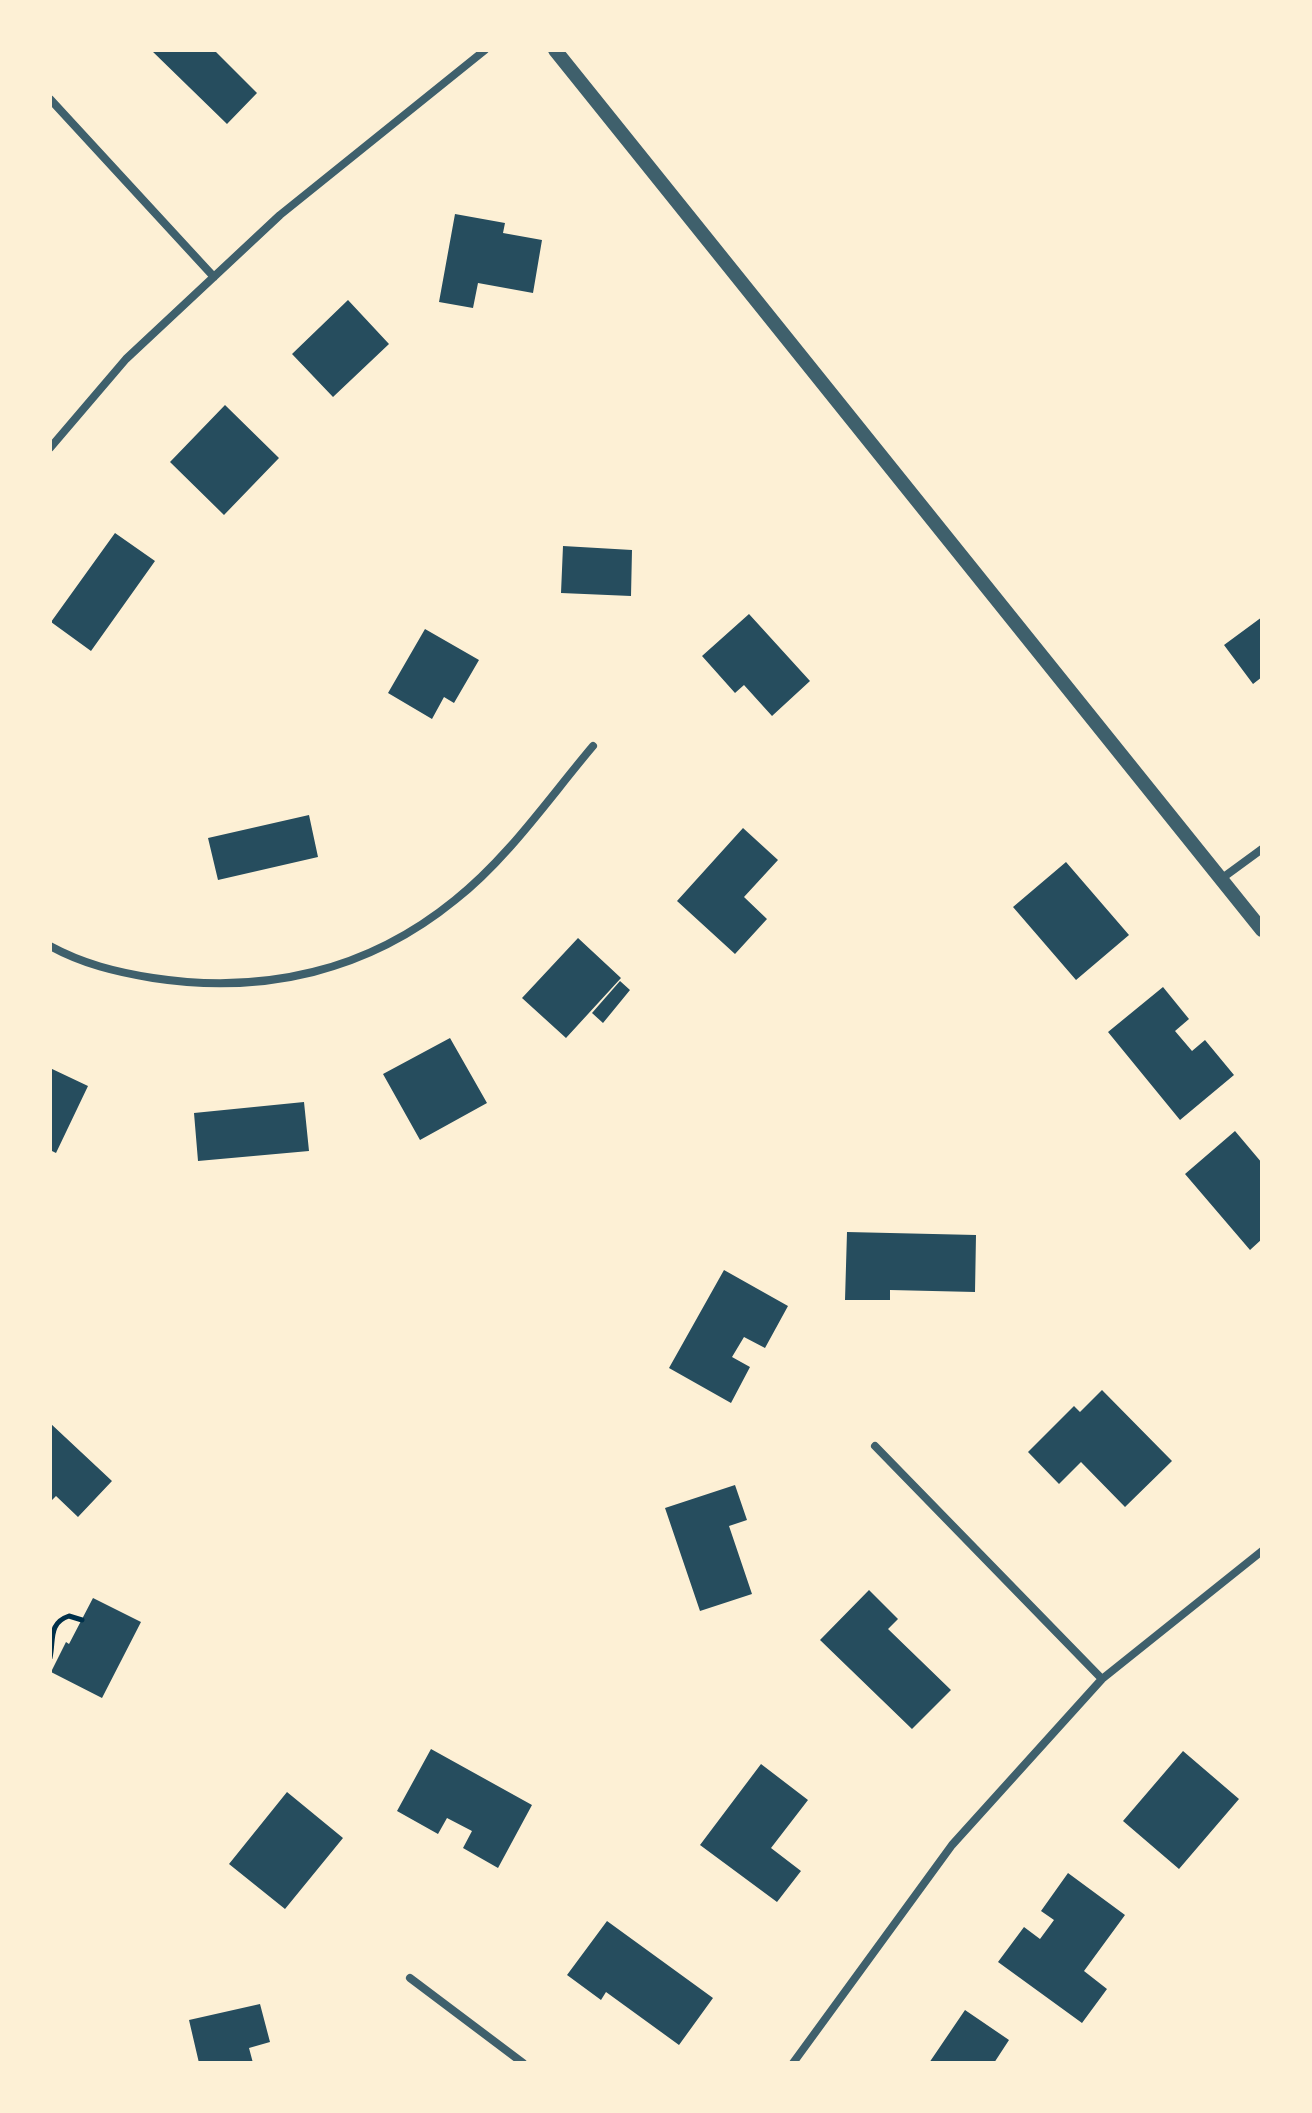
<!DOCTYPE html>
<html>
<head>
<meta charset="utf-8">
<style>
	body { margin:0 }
	#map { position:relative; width:1312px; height:2113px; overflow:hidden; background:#fdf0d5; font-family:"Golos Text",sans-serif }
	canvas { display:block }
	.frame { position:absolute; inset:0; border:52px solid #fdf0d5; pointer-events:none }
</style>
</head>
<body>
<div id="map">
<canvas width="1312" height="2113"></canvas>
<div class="frame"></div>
</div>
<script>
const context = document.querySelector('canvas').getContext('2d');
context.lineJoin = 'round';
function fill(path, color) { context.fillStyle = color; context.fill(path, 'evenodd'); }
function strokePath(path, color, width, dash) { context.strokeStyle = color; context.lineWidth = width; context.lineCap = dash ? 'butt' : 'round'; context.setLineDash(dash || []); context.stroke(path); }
fill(new Path2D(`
	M151 50H214L257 93 227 124Z
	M455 214 505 223 503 233 542 240 533 293 478 283 473 308 439 302Z
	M348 300 389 344 333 397 292 354Z
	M225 405 279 458 224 515 170 462Z
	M115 533 155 561 91 651 51 622Z
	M563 546 632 550 631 596 561 593Z
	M749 614 810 681 772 716 744 685 735 693 702 656Z
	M1262 617V677L1253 684 1224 645Z
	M425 629 479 660 454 703 444 697 432 719 388 693Z
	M309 815 318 857 218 880 208 838Z
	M743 828 778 860 744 897 767 919 735 954 677 901Z
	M1066 862 1129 935 1076 980 1013 907Z
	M578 938 621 978 566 1038 522 998Z
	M620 981 630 990 603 1023 592 1013Z
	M1163 987 1189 1019 1175 1031 1192 1051 1205 1040 1234 1075 1180 1120 1108 1032Z
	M450 1038 487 1103 420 1140 383 1074Z
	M50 1068 88 1086 56 1153 50 1150Z
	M304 1102 309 1151 198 1161 194 1113Z
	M1235 1131 1262 1163V1239L1250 1250 1185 1174Z
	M847 1232 976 1235 975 1292 890 1290V1300H845Z
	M724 1270 788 1306 765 1348 744 1337 732 1357 750 1367 731 1403 669 1368Z
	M1102 1390 1172 1461 1125 1507 1081 1462 1059 1484 1028 1452 1074 1406 1080 1412Z
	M50 1423 112 1481 78 1517 56 1496 50 1502Z
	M735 1485 747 1520 729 1526 752 1594 700 1611 665 1508Z
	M869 1590 898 1619 888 1629 951 1690 912 1729 820 1640Z
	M93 1598 141 1622 102 1698 51 1672 66 1642 69 1644Z
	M431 1749 532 1805 498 1868 463 1848 472 1831 447 1818 438 1834 397 1811Z
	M1183 1751 1239 1799 1179 1869 1123 1821Z
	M761 1764 808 1800 771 1848 801 1871 777 1902 700 1845Z
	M287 1792 343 1838 285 1909 229 1864Z
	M1068 1873 1125 1915 1084 1971 1107 1989 1082 2023 998 1962 1024 1927 1040 1939 1054 1920 1041 1911Z
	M607 1921 713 1998 679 2045 606 1992 601 2000 567 1975Z
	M260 2004 270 2042 249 2048 253 2063H199L189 2020Z
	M965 2010 1009 2040 994 2063H929Z`), '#264d5e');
strokePath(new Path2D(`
	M50 1658C54 1640 48 1623 69 1616L82 1620`), '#003049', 5);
strokePath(new Path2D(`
	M50 99 214 277
	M50 448 126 359 280 215 485 50
	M1221 879 1262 849
	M50 946C83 964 116 972 153 978 264 995 368 971 455 900 508 858 549 798 593 746
	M875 1446 1102 1679
	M410 1978 523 2063
	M793 2063 952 1845 1102 1679 1262 1551`), '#3f606c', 8);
strokePath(new Path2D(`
	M555 50 1262 930`), '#3f606c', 14);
</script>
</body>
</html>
